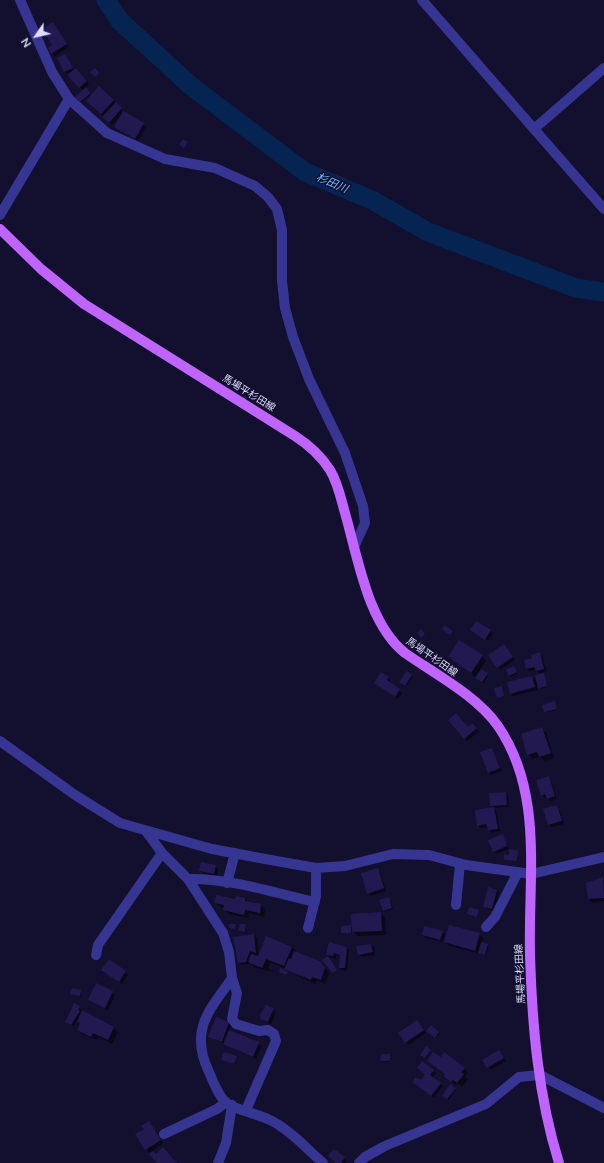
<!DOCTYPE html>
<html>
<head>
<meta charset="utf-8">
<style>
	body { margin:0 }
	#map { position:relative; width:604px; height:1163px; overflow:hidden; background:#130f2e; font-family:Lato,sans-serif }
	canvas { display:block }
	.north { position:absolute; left:16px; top:16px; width:40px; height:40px; -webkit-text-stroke:3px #130f2e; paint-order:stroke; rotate:236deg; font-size:11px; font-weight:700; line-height:16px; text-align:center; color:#dfddff }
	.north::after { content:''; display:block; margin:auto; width:14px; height:18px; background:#dfddff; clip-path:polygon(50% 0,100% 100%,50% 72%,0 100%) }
</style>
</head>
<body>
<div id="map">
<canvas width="604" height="1163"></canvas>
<div class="north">N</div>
</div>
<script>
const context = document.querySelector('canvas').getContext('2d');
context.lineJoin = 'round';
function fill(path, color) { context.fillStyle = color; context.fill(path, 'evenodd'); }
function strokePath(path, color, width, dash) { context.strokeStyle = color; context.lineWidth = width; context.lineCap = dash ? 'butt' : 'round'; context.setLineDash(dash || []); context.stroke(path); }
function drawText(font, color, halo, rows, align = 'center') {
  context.font = font + ' Lato,"Noto Sans JP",sans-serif'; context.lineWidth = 3; context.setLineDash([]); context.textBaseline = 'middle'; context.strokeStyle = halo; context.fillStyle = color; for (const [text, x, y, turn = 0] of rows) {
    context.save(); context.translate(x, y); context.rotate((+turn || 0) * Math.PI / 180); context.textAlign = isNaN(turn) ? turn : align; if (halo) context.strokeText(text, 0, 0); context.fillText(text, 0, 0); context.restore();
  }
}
fill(new Path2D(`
	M55 26 69 47 55 56 52 53Z
	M65 55 74 70 76 69 89 84 85 88 91 94 82 102 77 97 83 91 65 71Z
	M113 100 123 112 146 127 138 141 118 129 121 116 112 125 90 104Z
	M471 630 490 631 493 633 488 641Z
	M504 645 515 660 500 670 489 655Z
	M540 654 542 656 547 671 542 673 544 675 547 687 540 689 536 685 538 690 513 696 511 693 532 677 538 682 541 675 536 670 530 671 527 669 533 659Z
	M482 656 486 661 480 670 488 675 484 683 449 657Z
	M515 669 517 674 511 677 510 676Z
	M407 672 413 677 406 686 401 682Z
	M388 678 391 681 389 683 402 693 398 699 378 685Z
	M555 704 557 710 545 712Z
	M449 720 468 728 472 724 479 732 467 741Z
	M542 729 546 733 554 758 544 761 540 756 533 759 528 754Z
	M492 749 502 771 491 775 489 772Z
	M548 777 551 780 557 799 550 801 547 797 545 798 542 795Z
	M506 793 508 796 509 807 494 808 496 811 500 831 491 833 488 827 481 828 478 826 494 808 491 806Z
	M556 806 559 809 564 824 552 827 549 825Z
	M502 835 509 849 496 854 494 851Z
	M517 851 518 861 505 860 510 856Z
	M215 866 218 869 217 876 203 873 200 871Z
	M377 869 380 872 386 891 371 896 368 893Z
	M602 879 604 880V901L592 902 589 899Z
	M497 891 499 893 495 911 487 909 484 906Z
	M245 899 248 902 261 905 265 910 264 917 249 913 248 918 229 914 225 908 220 907 216 903Z
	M390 899 393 909 385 912 383 910Z
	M478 911V917L468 914Z
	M381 913 385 918 386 935 358 936 351 930 352 933H342L350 926 353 929Z
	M246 925V933L241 932 240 931Z
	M442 932 445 934 443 942 426 938 423 935Z
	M479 934 483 938 482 943 489 946 486 955 450 946 445 942Z
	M254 935 257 938 259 957 292 947 296 952 320 961 329 973 325 984 317 980 315 984 271 962 268 968 273 972 254 967 250 962 249 964 242 965 239 963Z
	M371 945 374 947 375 955 362 957 359 955Z
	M346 947 349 950 347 971 342 970 340 968 341 956 336 955V959L328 957 327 954Z
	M109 961 128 975 122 984 103 970Z
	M96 984 115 995 108 1010 89 999Z
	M72 989 81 991V997L72 994Z
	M267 1006 276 1012 271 1024 264 1021 260 1016Z
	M79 1007 82 1011 113 1028 118 1032 112 1044 98 1037 96 1040 83 1034 78 1030 81 1024 79 1022 76 1021 74 1026 66 1022Z
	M229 1023 231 1025 229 1031 262 1046 256 1059 209 1037Z
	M420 1024 426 1033 409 1045 406 1042Z
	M431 1027 440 1034 436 1038 428 1031Z
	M427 1048 431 1052 426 1058 422 1055Z
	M499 1051 506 1061 491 1070 484 1060Z
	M389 1055 390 1062 381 1061Z
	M236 1057 235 1065 222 1060Z
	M441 1058 464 1068 468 1073 465 1077 468 1079 462 1087 457 1083 456 1085 450 1081 446 1075 428 1061Z
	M433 1071 436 1073 432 1078 443 1086 434 1098 416 1085Z
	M451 1085 456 1089 449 1100 443 1095Z
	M149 1122 163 1143 149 1153 136 1135 145 1129Z
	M334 1150 347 1161 346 1163H337Z`), '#0007');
strokePath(new Path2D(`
	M106 0 120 21 191 86 305 172 372 200 428 232 576 288 604 292`), '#062451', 19);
fill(new Path2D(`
	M53 22 67 44 51 54 48 48 52 45 42 29Z
	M65 54 73 68 64 72 57 58Z
	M76 68 87 81 79 88 67 75Z
	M95 68 99 73 95 77 90 72Z
	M99 86 114 100 101 114 86 101Z
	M86 87 91 93 80 102 75 97Z
	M116 102 122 108 109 123 102 117Z
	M123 111 144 123 135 139 114 127Z
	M183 139 188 142 184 148 179 145Z
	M476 621 491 630 485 640 470 630Z
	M444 625 453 631 450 635 442 629Z
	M421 629 425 634 421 638 417 633Z
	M459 640 483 655 471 673 448 657Z
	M504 644 513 657 497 668 488 655Z
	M540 652 544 669 536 671 534 667 526 669 524 660 532 658 531 655Z
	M514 666 517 672 509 676 506 670Z
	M481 669 488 673 482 682 475 678Z
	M407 671 412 675 405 686 399 682Z
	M381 672 389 677 387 680 400 689 395 697 374 683Z
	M544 673 547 686 538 689 535 675Z
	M532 676 535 687 510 694 507 682Z
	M502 686 504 696 497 698 494 688Z
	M555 701 557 709 544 712 542 705Z
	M456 713 468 727 472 723 477 728 464 739 448 720Z
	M542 727 551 753 539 757 537 752 527 755 521 734Z
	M492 748 500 768 488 773 480 752Z
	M549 776 555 796 547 799 545 794 541 796 536 780Z
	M506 792 507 805 490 806 489 793Z
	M557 805 562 821 548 825 543 809Z
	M494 807 498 829 488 830 486 824 477 826 475 810Z
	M503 834 507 846 493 852 488 840Z
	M509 849 518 850 517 861 504 860V854L509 855Z
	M201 862 216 865 214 874 199 871Z
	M378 868 384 888 367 894 361 873Z
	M603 877 604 898 588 899 586 883Z
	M488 887 497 890 492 909 483 907Z
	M216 895 235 899 236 896 245 898V901L261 904 260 913 245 910 244 915 223 910 224 905 214 903Z
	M389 897 392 908 383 911 379 900Z
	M469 907 479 910 477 917 467 914Z
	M381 912 382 931 352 932 351 914Z
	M229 924H236L235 929 229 928Z
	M239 924H246L245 932 239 931Z
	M351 925V933H341V926Z
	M449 925 480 933 475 951 444 942Z
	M424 926 443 931 440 940 422 935Z
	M254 934 256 953 250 951 246 962 238 963 233 937Z
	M266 936 292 947 284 966 266 959 262 968 248 962 251 954 258 956Z
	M329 942 347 947 345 968H339L340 955 334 953 333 956 326 955Z
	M481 942 488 944 485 955 478 953Z
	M371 944 373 952 358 955 356 946Z
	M294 951 320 961 325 968 321 980 312 977 311 980 284 969 289 958 291 959Z
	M328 956 337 970 332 973 322 960Z
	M109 959 126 971 119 982 101 970Z
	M280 968 288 972 286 975 279 972Z
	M96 983 113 991 105 1008 88 1000Z
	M72 988 81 990 80 996 70 994Z
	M74 1003 80 1006 78 1010 80 1011 71 1025 65 1022Z
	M266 1005 274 1008 268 1022 260 1019 261 1017 259 1016Z
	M82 1010 114 1027 108 1040 93 1033 91 1037 77 1030 80 1023 77 1022Z
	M216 1017 229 1022 222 1042 208 1037Z
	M417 1020 424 1030 405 1043 398 1033Z
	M431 1025 439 1032 435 1038 426 1031Z
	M229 1030 259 1042 253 1057 223 1044Z
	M426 1046 431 1050 425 1058 420 1055Z
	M499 1050 504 1058 487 1068 482 1060Z
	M224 1052 237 1056 234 1064 221 1060Z
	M433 1052 441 1057 444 1052 465 1068 461 1072 464 1074 457 1083 453 1080 451 1082 444 1077 445 1074 427 1061Z
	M381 1054H390V1061H380Z
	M422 1061 434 1070 430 1075 441 1083 431 1096 412 1082 416 1077 421 1080 425 1074 417 1068Z
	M450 1084 456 1088 447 1099 442 1096Z
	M149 1121 161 1140 145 1150 135 1134 144 1129 141 1126Z
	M163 1147 177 1163H157L149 1154 153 1151 156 1154Z
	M334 1149 345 1157 341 1163H336L328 1156Z`), '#231951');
strokePath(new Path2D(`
	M20 0 52 72 69 99 107 133 165 159 215 168 255 186 268 197 277 209 282 230V281L285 308 293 337 309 379 345 453 363 506 365 523 355 545
	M422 0 534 129 604 68
	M534 129 604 209
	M0 215 69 99
	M0 741 75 795 120 823 212 849 265 859 316 868 345 866 393 854 429 855 466 865 531 874 604 857
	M146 831 162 853 188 879 223 933 229 952 232 978C209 1011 189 1030 209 1072 213 1082 218 1094 225 1102 233 1109 257 1114 268 1119 288 1128 306 1148 323 1163
	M188 879C229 878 275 893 315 902
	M227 883 235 853
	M456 905 460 864
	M486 927 495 917 518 872
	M308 928 316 896V868
	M96 955 98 945 162 853
	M232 978 237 993 232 1019 236 1024 259 1031 268 1030 274 1034 276 1041 246 1110
	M164 1134 217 1109 226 1102
	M218 1163 226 1143 232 1105
	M359 1163 365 1157 385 1146 486 1104 519 1077 540 1075 604 1108`), '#363692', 10);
strokePath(new Path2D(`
	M0 229 41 269 84 304 295 436C309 445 321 456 330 470 338 483 341 499 345 513 358 558 368 624 405 653 435 674 477 696 498 726 544 793 528 877 530 954 532 1024 538 1096 559 1163`), '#c064ff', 10);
drawText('10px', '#dfddff', '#130f2e', [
	["馬場平杉田線",249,393,32],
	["馬場平杉田線",432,657,35],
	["馬場平杉田線",520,974,-93]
]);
drawText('italic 11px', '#6bbfff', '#130f2e', [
	["杉田川",332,183,23]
]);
</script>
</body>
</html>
